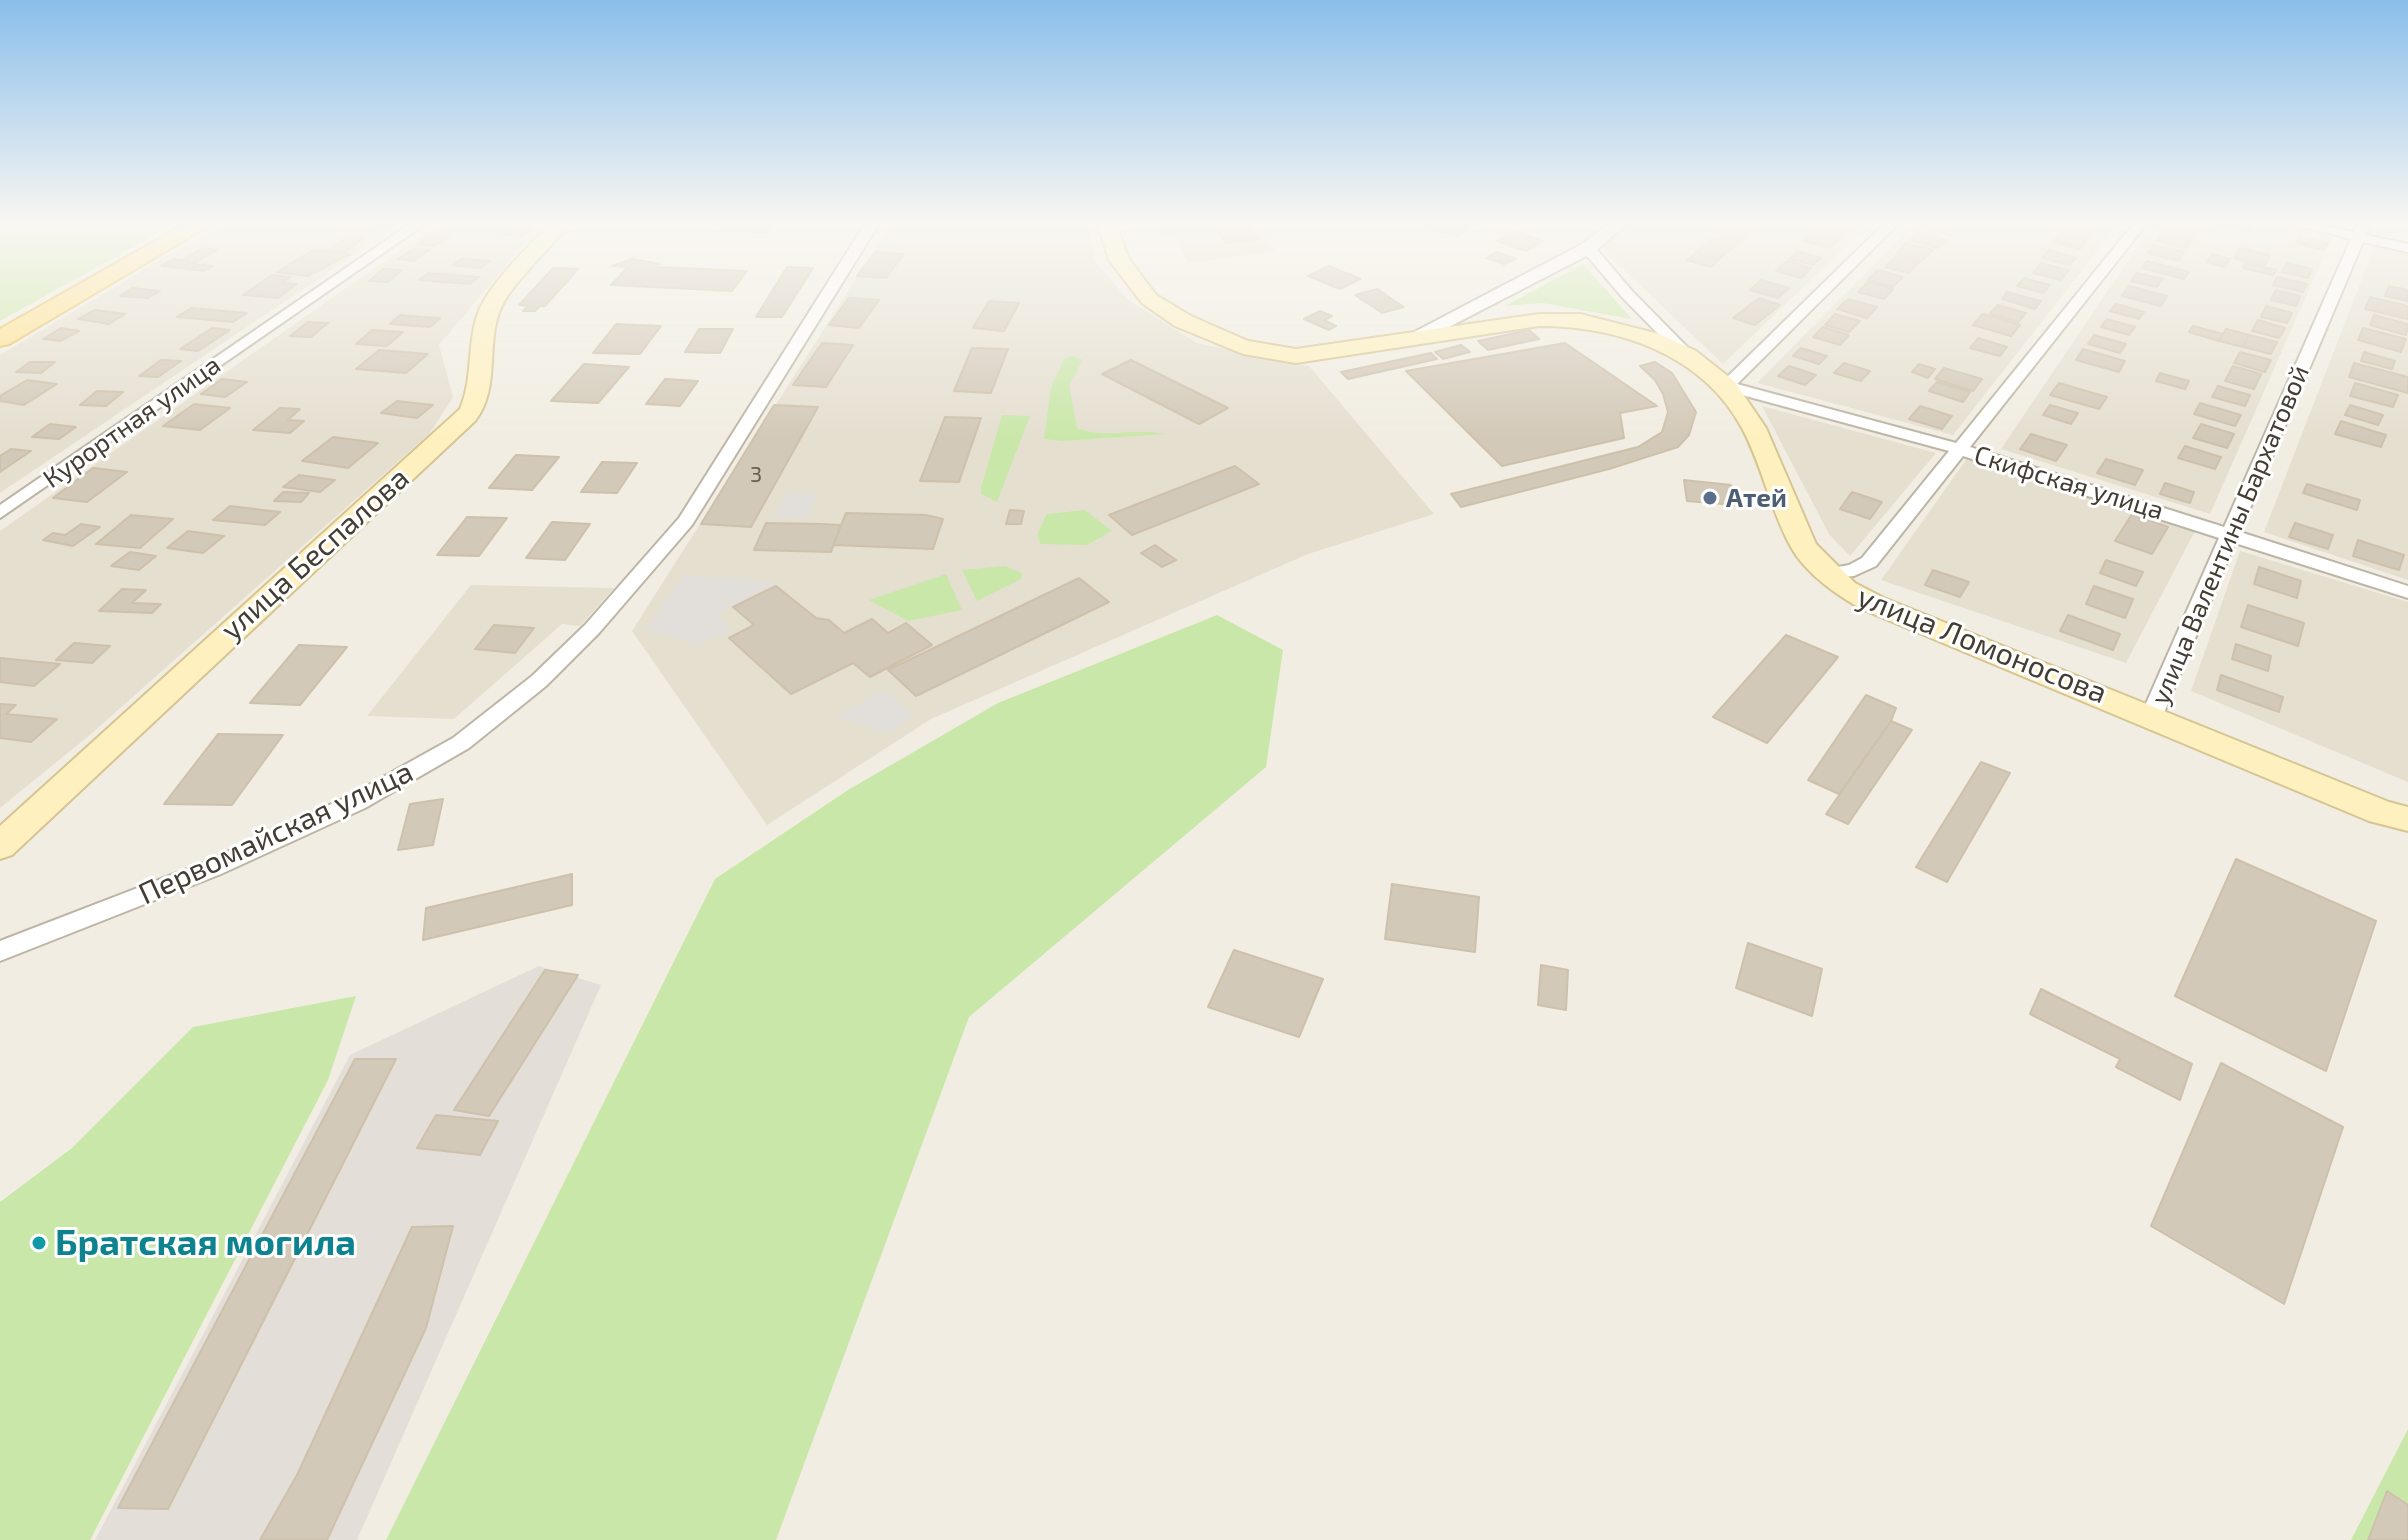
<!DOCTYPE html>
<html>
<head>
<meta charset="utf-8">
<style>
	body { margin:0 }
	canvas { display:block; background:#f1ede2 }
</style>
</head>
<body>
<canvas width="2408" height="1540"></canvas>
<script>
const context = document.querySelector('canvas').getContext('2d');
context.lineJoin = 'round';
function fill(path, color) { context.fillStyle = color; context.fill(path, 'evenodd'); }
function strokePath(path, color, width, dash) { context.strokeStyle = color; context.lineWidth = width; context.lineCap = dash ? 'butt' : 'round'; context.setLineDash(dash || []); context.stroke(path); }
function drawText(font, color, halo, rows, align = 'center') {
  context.font = font + ' "Exo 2",sans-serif'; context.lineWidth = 6; context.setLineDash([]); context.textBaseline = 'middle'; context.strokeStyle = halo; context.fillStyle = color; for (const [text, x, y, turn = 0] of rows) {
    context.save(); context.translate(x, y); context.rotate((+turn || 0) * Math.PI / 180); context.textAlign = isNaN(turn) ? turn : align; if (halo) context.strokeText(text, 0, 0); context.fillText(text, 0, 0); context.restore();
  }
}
fill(new Path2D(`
	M225 222H403L0 493V355Z
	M440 222H543L439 345 453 397 430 433 91 734 0 808V531Z
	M892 222H1087L1095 261 1128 300 1197 343 1309 366 1434 514 1308 554 931 719 767 825 632 631Z
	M1161 222H1252L1276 251 1188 263 1174 235H1159Z
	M1629 222H1871L1723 364 1597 244Z
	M1916 222H2120L1953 435 1757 383Z
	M2154 222H2273L2333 235 2210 514 2001 449Z
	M2375 245 2408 252V580L2264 532Z
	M1762 406 1936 453 1850 556 1829 534Z
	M1968 457 2195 531 2126 663 1881 580Z
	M2240 551 2408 602V782L2191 691Z
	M471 585 614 588 580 626 562 624 454 719 367 716Z`), '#e5dfd0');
fill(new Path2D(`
	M539 966 601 985 357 1540H95L350 1055Z`), '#e3ded8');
fill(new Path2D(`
	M0 222H178L0 321Z
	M1583 264 1632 319 1543 303 1505 306Z
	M1072 356 1083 360 1069 385 1077 428C1105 440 1135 427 1165 434L1062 441 1044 439 1051 387 1064 359Z
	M1002 415 1030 416 997 502 981 494V488Z
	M1085 510 1112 531 1087 545 1041 544 1037 535 1047 514Z
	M1005 566 1022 573 1021 579 977 601 962 570Z
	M946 574 962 610 908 621 869 600Z
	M1217 615 1283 650 1266 767 969 1017 776 1540H386L715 879 848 790 998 703Z
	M356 996 328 1080 90 1540H0V1202L72 1148 193 1027Z
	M2408 1429V1540H2351Z`), '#cae7aa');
fill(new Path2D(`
	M785 493 818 494 807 519 774 518Z
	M684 575 778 582 718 614 729 631 698 645 646 629Z
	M885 690 915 716 888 733 836 716Z`), '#e2dfdb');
const building = new Path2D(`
	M366 222H388L376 231 356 230Z
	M727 222H773L766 232 720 231Z
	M894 222H922L915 232 888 230Z
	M1432 222H1458L1472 225 1459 236 1425 227Z
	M1928 222H1942L1960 226 1951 235 1922 227Z
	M2160 222H2179L2200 227 2195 234 2158 225Z
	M2221 222H2242L2254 225 2250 232 2219 225Z
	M2068 223 2095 230 2088 239 2061 232Z
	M1825 225 1848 231 1841 238 1818 232Z
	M1247 226 1258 239 1227 243 1216 230Z
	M506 227 531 229 523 236 498 234Z
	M1733 227 1751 232 1739 243 1720 238Z
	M2165 230 2194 237 2187 248 2157 241Z
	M1514 231 1543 241 1526 251 1497 241Z
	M1813 232 1840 239 1830 248 1803 241Z
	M433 233 451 234 435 246 417 244Z
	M1918 233 1946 240 1938 248 1910 240Z
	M2060 234 2087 240 2080 249 2053 242Z
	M347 237 364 238 345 252 328 251Z
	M2300 237 2328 243 2324 250 2296 243Z
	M1713 239 1736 245 1720 258 1696 252Z
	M1906 243 1933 250 1923 260 1897 253Z
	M2154 245 2184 252 2178 261 2148 253Z
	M203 248 217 250 193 264 213 266 204 271 161 266 174 259 182 260Z
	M2240 248 2270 255 2264 266 2234 258Z
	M413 249 429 250 414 261 398 259Z
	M313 250 350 254 308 276 277 272Z
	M2049 250 2076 258 2070 265 2042 258Z
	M1798 251 1821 258 1813 265 1789 259Z
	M875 252 904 254 886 278 857 276Z
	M1496 252 1516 259 1504 264 1487 258Z
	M1695 254 1719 260 1711 267 1687 260Z
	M2212 254 2230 259 2225 267 2207 262Z
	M1897 255 1920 261 1909 273 1885 267Z
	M462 259 489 261 480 268 453 265Z
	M632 259 660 264 657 267 747 271 732 291 611 285 628 267 612 266Z
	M1787 261 1811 268 1801 278 1776 271Z
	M2147 261 2189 272 2184 279 2142 268Z
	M2041 263 2069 270 2061 280 2033 273Z
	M2246 263 2276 270 2273 275 2243 268Z
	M2287 263 2312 269 2308 278 2282 272Z
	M1329 266 1360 279 1340 289 1308 276Z
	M787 267 813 268 782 317H756Z
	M553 268 578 269 545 306H540L535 311H523L528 306 519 305Z
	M383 269 402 270 388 282 369 281Z
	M1878 270 1903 277 1893 287 1868 280Z
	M428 273 479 277 470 284 419 280Z
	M2137 273 2163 279 2157 287 2131 281Z
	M272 275 291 277 282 283 297 284 278 298 243 295Z
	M2277 277 2307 284 2303 292 2273 285Z
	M2024 278 2050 285 2044 293 2017 286Z
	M1761 280 1789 288 1778 298 1750 290Z
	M1868 282 1893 289 1884 299 1858 292Z
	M2129 286 2167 296 2161 306 2122 296Z
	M2389 286 2408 290V301L2385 296Z
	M132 288 160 291 148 298 120 296Z
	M1377 289 1404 307 1382 313 1355 295Z
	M2276 290 2300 296 2296 306 2271 300Z
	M2007 292 2041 301 2035 309 2002 299Z
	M2370 297 2408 306V319L2365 309Z
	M849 298 879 300 859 328 829 325Z
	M1759 298 1780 305 1755 325 1733 318Z
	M1848 299 1877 307 1867 318 1837 309Z
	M989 301 1019 303 1004 331 973 328Z
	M2116 304 2144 312 2139 319 2110 311Z
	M1998 305 2026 313 2018 322 1990 314Z
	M2266 306 2292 313 2287 323 2261 317Z
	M191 308 247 313 233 322 177 317Z
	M95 310 125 314 109 324 78 319Z
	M1320 311 1332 316 1324 320 1336 326 1329 330 1304 319Z
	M1835 314 1860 321 1849 332 1825 325Z
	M1983 314 2020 325 2011 336 1973 325Z
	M400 315 437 318H440L430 327 390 324Z
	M2374 315 2408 324 2406 335 2370 325Z
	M2107 319 2135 327 2129 335 2101 327Z
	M2258 320 2285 328 2279 338 2252 331Z
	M308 322 328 323 311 337 290 336Z
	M616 324 661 326 640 354 593 353Z
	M2193 326 2223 334 2219 341 2189 332Z
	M1823 327 1849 335 1840 345 1813 337Z
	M61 328 79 331 61 341 43 339Z
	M212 328 230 330 198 351 180 349Z
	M2363 328 2406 339 2401 352 2358 340Z
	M699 329H733L720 353 685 352Z
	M2226 329 2249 335 2243 347 2219 341Z
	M372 330 403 332 387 346 356 344Z
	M1529 330 1539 339 1488 350 1478 341Z
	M2094 335 2126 344 2120 353 2088 344Z
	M2249 335 2277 342 2271 354 2243 347Z
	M1978 338 2007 347 2000 356 1970 348Z
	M822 343 853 345 826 387 793 385Z
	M1565 343 1657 406 1620 413 1624 438 1502 466 1406 371Z
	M1461 345 1470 352 1443 359 1435 352Z
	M972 348 1008 349 991 393 954 391Z
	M1801 348 1827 356 1819 364 1793 356Z
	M2083 349 2125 361 2119 372 2076 360Z
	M379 350 428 354 406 373 356 369Z
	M2240 352 2271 360 2265 372 2234 363Z
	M2364 352 2395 361 2392 369 2361 361Z
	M1431 353 1437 359 1348 379 1341 372Z
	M161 360 181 361 158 377 139 376Z
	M1131 360 1228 408 1199 424 1102 374Z
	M30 362H55L41 373 16 372Z
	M1655 362 1672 373 1696 412 1689 435 1678 447 1609 469 1461 507 1451 494 1638 447 1662 432 1668 412 1663 394 1655 380 1640 366Z
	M1844 363 1870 371 1861 381 1834 373Z
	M2354 363 2408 377V393L2349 377Z
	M584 364 629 367 598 403 551 401Z
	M1919 364 1935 369 1928 378 1912 372Z
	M1789 366 1816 375 1805 385 1778 376Z
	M2233 366 2261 374 2254 389 2225 381Z
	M1944 368 1982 379 1973 391 1935 379Z
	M2160 373 2189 381 2185 389 2156 381Z
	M222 379 247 382 225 397 201 394Z
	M665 379 698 381 680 406 646 404Z
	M27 380 57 384 24 405 0 401V396Z
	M1937 382 1970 392 1963 402 1929 391Z
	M2059 383 2107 397 2099 409 2050 395Z
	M2355 383 2398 395 2393 407 2350 396Z
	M2218 386 2250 395 2245 406 2212 397Z
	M97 391 123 392 106 406 80 405Z
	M397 401 433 405 417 418 381 413Z
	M2200 403 2241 415 2235 426 2194 414Z
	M194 404 230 408 200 430 163 426Z
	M774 405 818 407 751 527 701 524Z
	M2050 405 2078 413 2071 424 2043 415Z
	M2350 405 2383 415 2378 425 2345 415Z
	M1920 406 1952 416 1942 429 1909 419Z
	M280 408 300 409 288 420 304 421 290 433 253 430Z
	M945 417 981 418 959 482 920 481Z
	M2341 421 2386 435 2381 447 2335 434Z
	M50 424 76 427 59 439 32 437Z
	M2201 424 2234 434 2227 448 2193 438Z
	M2031 434 2067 445 2056 461 2020 449Z
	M333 437 378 443 348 468 302 461Z
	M2185 446 2221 457 2215 469 2178 458Z
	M11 449 31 451 0 472V456Z
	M516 455 559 457 532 490 489 488Z
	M2106 459 2143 470 2135 485 2097 473Z
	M602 462 637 463 617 493 581 492Z
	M1235 466 1259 484 1132 535 1109 515Z
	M93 468 127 472 87 502 53 498Z
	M299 475 335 480 320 492 283 487Z
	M1684 480 1731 485 1734 505 1687 501Z
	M2165 483 2194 492 2190 503 2160 494Z
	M2307 484 2360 500 2357 510 2303 493Z
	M283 492 309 493 301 502 274 501Z
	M1852 492 1882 502 1870 519 1840 509Z
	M230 506 280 512 265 525 213 520Z
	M1010 510 1024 511 1021 524H1006Z
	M846 513 926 515 943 519 933 549 833 545Z
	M2132 514 2168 527 2152 554 2115 541Z
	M131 515 173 519 140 548 96 544Z
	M467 517 507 518 479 556 437 555Z
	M552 522 590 524 565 560 526 558Z
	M766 523 820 524 841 525 831 552 754 550Z
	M2295 523 2333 535 2328 549 2289 537Z
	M81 524 100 527 73 546 43 540 53 533 65 535Z
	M188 531 224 536 203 553 167 548Z
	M2358 540 2404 555 2399 570 2353 556Z
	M1155 545 1176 560 1162 567 1141 553Z
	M130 552 156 556 139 570 111 566Z
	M2106 560 2143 572 2136 586 2100 573Z
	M2259 567 2301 581 2297 598 2254 584Z
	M1933 570 1969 582 1960 597 1925 585Z
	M1079 578 1109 602 916 696 888 670Z
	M776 586 816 618 829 620 844 633 872 619 888 633 906 623 932 645 870 677 853 663 791 694 729 638 754 625 733 607Z
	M2094 586 2133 599 2125 618 2086 604Z
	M122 589 146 590 132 603 161 604 152 613 99 611Z
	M2248 605 2304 623 2298 646 2241 627Z
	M2068 615 2120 634 2113 650 2060 631Z
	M494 625 534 628 515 653 475 649Z
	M1786 635 1838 657 1767 743 1713 717Z
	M74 643 110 646 92 663 56 660Z
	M2236 644 2271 656 2268 671 2232 659Z
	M299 645 347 647 300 705 250 703Z
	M0 658 60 664 34 686 0 682Z
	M2221 675 2283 697 2279 712 2217 690Z
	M1866 695 1896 708 1891 721 1839 794 1808 780Z
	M0 704 16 705 6 714 57 719 31 742 0 738Z
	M1891 721 1912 730 1848 824 1826 814Z
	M218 734 283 735 232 805 164 804Z
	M1981 762 2010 773 1947 882 1916 867Z
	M443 799 433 845 398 850 410 804Z
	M2236 859 2376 921 2326 1071 2175 996Z
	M572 874V905L423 940 426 908Z
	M1392 884 1479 897 1475 952 1385 939Z
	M1748 943 1822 969 1812 1016 1736 988Z
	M1234 950 1323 979 1299 1037 1208 1007Z
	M1541 965 1568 970 1566 1010 1538 1005Z
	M545 970 578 975 489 1116 454 1110Z
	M2041 989 2192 1064 2180 1100 2116 1067 2120 1059 2030 1014Z
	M355 1059H396L168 1509 118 1508Z
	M2221 1063 2343 1127 2284 1304 2151 1226Z
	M436 1115 498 1121 480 1155 417 1148Z
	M453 1226 426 1328 327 1540H260L297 1475 412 1227Z
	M2387 1491 2408 1505V1540H2368Z`);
fill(building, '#d3c9b8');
strokePath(building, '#cec1ab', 2);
const minor = new Path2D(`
	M413 222H428L0 518V505Z
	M866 222H880L692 525 599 633 546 686 469 748 365 808 221 874 0 961V941L205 862 349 796 453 738 532 676 585 625 679 518Z
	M1886 222H1900L1737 384 1956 443 2135 222H2148L1970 447 2224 527 2351 239 2284 222H2308L2354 232 2359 222H2371L2366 235 2408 244V252L2363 242 2240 532 2408 586V598L2235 543 2163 715 2159 720H2145L2141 715 2219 538 1963 456 1876 566 1854 576 1822 578 1820 574 1822 570 1849 565 1862 558 1949 451 1720 389 1718 386Z
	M1583 245H1593L1632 291 1693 353V359H1683L1622 297 1583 251Z`);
const tertiary = new Path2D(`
	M1611 222H1629L1594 252 1418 343H1404L1401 339 1582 244Z`);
const secondary = new Path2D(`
	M551 222H570C552 248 513 281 501 308 485 344 501 388 475 421L12 855 0 859V826L460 409C473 379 467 346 477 316 487 285 529 247 551 222Z
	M1097 222H1115L1129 259 1156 295 1191 316 1248 341 1296 349 1539 314H1580L1659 334 1696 351 1734 381 1766 428 1816 544 1855 583 1884 598 2389 802 2408 807V831L2369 821 1864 610C1839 597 1805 573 1791 547 1770 509 1762 465 1742 428 1702 354 1618 326 1539 326L1296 363 1243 354 1175 326 1142 303 1109 260Z`);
const primary = new Path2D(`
	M189 222H215L9 344 0 346V329Z`);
strokePath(minor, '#bdb5a5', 4);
strokePath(tertiary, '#bdb5a5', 4);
strokePath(secondary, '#d6c593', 4);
strokePath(primary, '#e4bf5e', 4);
fill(minor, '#fff');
fill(tertiary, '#fff');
fill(secondary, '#fff1bf');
fill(primary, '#ffe28e');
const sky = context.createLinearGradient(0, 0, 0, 437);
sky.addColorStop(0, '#8abeeb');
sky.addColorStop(0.51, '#f9f7f2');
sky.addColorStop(1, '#f9f7f200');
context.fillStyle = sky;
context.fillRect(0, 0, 2408, 437);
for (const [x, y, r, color] of [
	[1710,498,8,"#5c6f8a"],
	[39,1243,8,"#0f9aa8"]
]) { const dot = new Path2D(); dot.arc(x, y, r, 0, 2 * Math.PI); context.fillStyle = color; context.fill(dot); strokePath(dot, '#fff', 3); }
drawText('22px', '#676054', null, [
	["3",756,475]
]);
drawText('26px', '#433d33', '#fff', [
	["Курортная улица",132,422,-35],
	["Скифская улица",2069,483,17],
	["улица Валентины Бархатовой",2230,535,-67]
]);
drawText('bold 26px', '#4e5e75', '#fff', [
	["Атей",1726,498]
], 'left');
drawText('30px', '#433d33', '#fff', [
	["улица Беспалова",315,554,-42],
	["улица Ломоносова",1982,645,22],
	["Первомайская улица",276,833,-25]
]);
drawText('bold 36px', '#0d838f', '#fff', [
	["Братская могила",55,1243]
], 'left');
</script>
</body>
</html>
